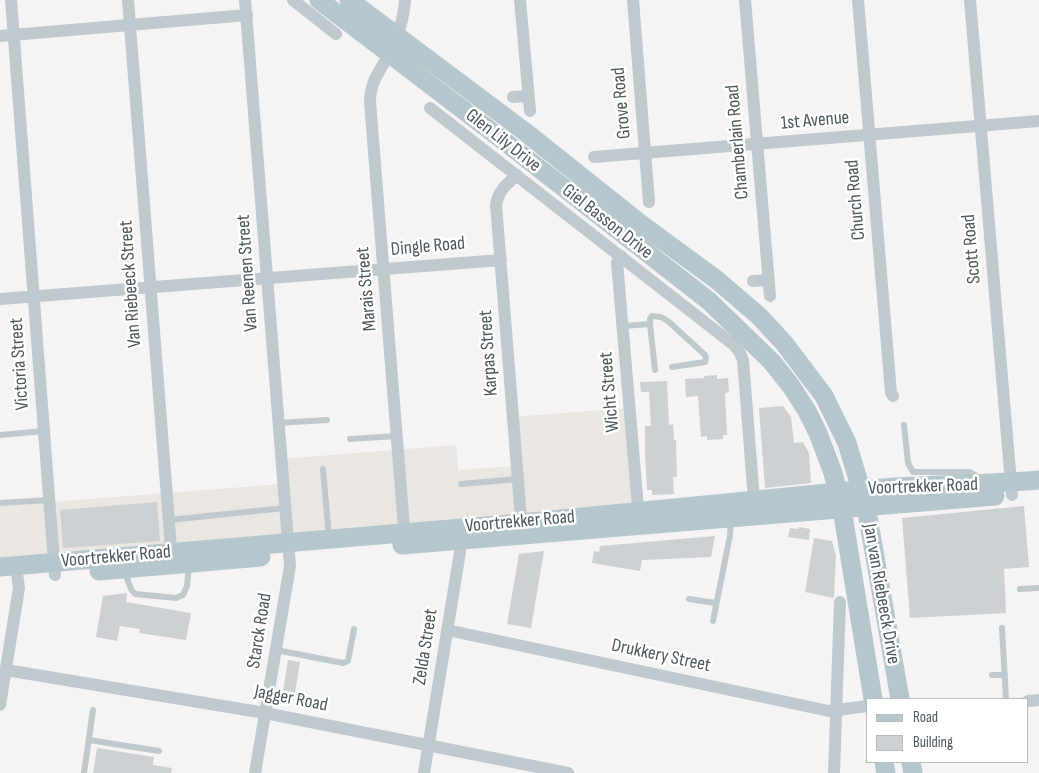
<!DOCTYPE html>
<html>
<head>
<meta charset="utf-8">
<style>
	body { margin:0 }
	#map { position:relative; width:1039px; height:773px; overflow:hidden; background:#f5f3f3; font-family:"Sofia Sans Condensed",sans-serif }
	canvas { display:block }
	.legend { position:absolute; left:866px; top:698px; width:162px; height:65px; box-sizing:border-box; background:#fff; border:1px solid #b7bdbf; margin:0; padding:6px 9px; list-style:none; font-size:15px; color:#4c595e }
	.legend li { display:flex; align-items:center; gap:10px; height:25px }
	.legend b { width:25px; border:1px solid #b7bdbf }
</style>
</head>
<body>
<div id="map">
<canvas width="1039" height="773"></canvas>
<ul class="legend">
<li><b style="height:6px;background:#b6c6cd"></b>Road</li>
<li><b style="height:14px;background:#cdd1d4"></b>Building</li>
</ul>
</div>
<script>
const context = document.querySelector('canvas').getContext('2d');
context.lineJoin = 'round';
function fill(path, color) { context.fillStyle = color; context.fill(path, 'evenodd'); }
function strokePath(path, color, width, dash) { context.strokeStyle = color; context.lineWidth = width; context.lineCap = dash ? 'butt' : 'round'; context.setLineDash(dash || []); context.stroke(path); }
function drawText(font, color, halo, rows, align = 'center') {
  context.font = font + ' "Sofia Sans Condensed",sans-serif'; context.lineWidth = 5; context.setLineDash([]); context.textBaseline = 'middle'; context.strokeStyle = halo; context.fillStyle = color; for (const [text, x, y, turn = 0] of rows) {
    context.save(); context.translate(x, y); context.rotate((+turn || 0) * Math.PI / 180); context.textAlign = isNaN(turn) ? turn : align; if (halo) context.strokeText(text, 0, 0); context.fillText(text, 0, 0); context.restore();
  }
}
fill(new Path2D(`
	M628 408 638 511 0 564V506L282 484 281 459 456 445 458 470 516 466 512 417Z`), '#eae6e1');
fill(new Path2D(`
	M717 375V379L728 378 729 392 725 393 727 435H723V439L707 440V436L701 437 698 396 686 397 685 379 704 378V376Z
	M667 381 669 425 673 424 674 440H676L677 477H673L674 494 652 495V490H647L645 453V426H651L649 392H641L640 382Z
	M783 406 791 417 794 443 803 442 809 453 811 483 765 488 759 408Z
	M157 502 160 541 63 548 60 510Z
	M1024 506 1029 567 1004 569 1006 613 910 618 902 518Z
	M799 527 810 529 809 540 788 537 790 528 799 529Z
	M715 536 711 557 642 560 640 571 592 563 594 551 599 552 600 546Z
	M814 538 832 541 836 556 834 596 833 598 805 592Z
	M544 551 531 628 507 624 519 554Z
	M127 593 126 602 191 613 186 640 139 633 140 629 120 626 117 641 96 637 103 596Z
	M288 660 300 662 294 700 282 698Z
	M97 748 154 757 153 765 172 768 171 773H93Z`), '#cdd1d4');
strokePath(new Path2D(`
	M623 326 650 324
	M655 370 650 324V319L652 316 661 317 668 321 705 355 706 359 705 362 672 367
	M278 423 327 420
	M904 425 908 463 913 472H970L975 475 978 481
	M0 435 44 431
	M350 439 397 436
	M323 469 329 537
	M461 484 518 479
	M0 503 49 500
	M169 520 285 508
	M124 571 131 589 135 594 176 598 183 595 187 586 189 565
	M1020 589 1039 588
	M689 599 716 603
	M713 621 730 535 731 520
	M1002 628 1006 699
	M276 650 343 663 348 661 354 629
	M992 675H1005
	M89 740 159 751
	M84 773 93 710`), '#c0c9cd', 6);
strokePath(new Path2D(`
	M11 0 55 575
	M128 0 172 561
	M245 0 290 566 255 773
	M293 0 336 34
	M405 0C404 19 397 39 388 56 379 72 370 83 370 102L405 540
	M520 0 530 111
	M633 0 649 202
	M745 0 770 296
	M858 0 891 393 893 396
	M970 0 1012 495
	M0 36 247 15
	M513 97 528 96
	M430 108 734 345 740 353 743 360 754 500
	M594 157 1039 121
	M517 175C507 184 498 191 496 205L522 531
	M621 256 617 262 639 519
	M753 281 769 280
	M0 299 501 260
	M447 630 829 711 868 706
	M6 670 265 713 568 773
	M1028 701 1039 700
	M0 705 19 588 16 566
	M424 773 460 552 461 534
	M834 773 840 602`), '#c0c9cd', 12);
strokePath(new Path2D(`
	M319 0 504 141 709 301 772 362 791 386 807 411 818 433 833 473 842 509 873 699
	M349 0 524 131 642 225 717 280 759 316 784 343 824 396 847 443 866 506 900 699
	M402 545 995 496
	M0 567 521 523 838 492C905 483 972 486 1039 480
	M99 571 261 557
	M884 762 886 773
	M911 762 913 773`), '#b6c6cd', 19);
drawText('19px', '#4c595e', '#fff', [
	["Grove Road",622,103,-95],
	["1st Avenue",815,121,-5],
	["Glen Lily Drive",503,141,38],
	["Chamberlain Road",738,142,-95],
	["Church Road",856,200,-95],
	["Giel Basson Drive",607,222,38],
	["Dingle Road",428,247,-5],
	["Scott Road",972,249,-95],
	["Van Reenen Street",248,273,-94],
	["Van Riebeeck Street",131,284,-94],
	["Marais Street",367,289,-95],
	["Karpas Street",489,353,-94],
	["Victoria Street",20,364,-94],
	["Wicht Street",610,392,-95],
	["Voortrekker Road",923,487,-2],
	["Voortrekker Road",520,522,-5],
	["Voortrekker Road",116,557,-5],
	["Jan van Riebeeck Drive",881,594,80],
	["Starck Road",260,631,-81],
	["Zelda Street",426,647,-81],
	["Drukkery Street",661,656,12],
	["Jagger Road",291,699,11]
]);
</script>
</body>
</html>
